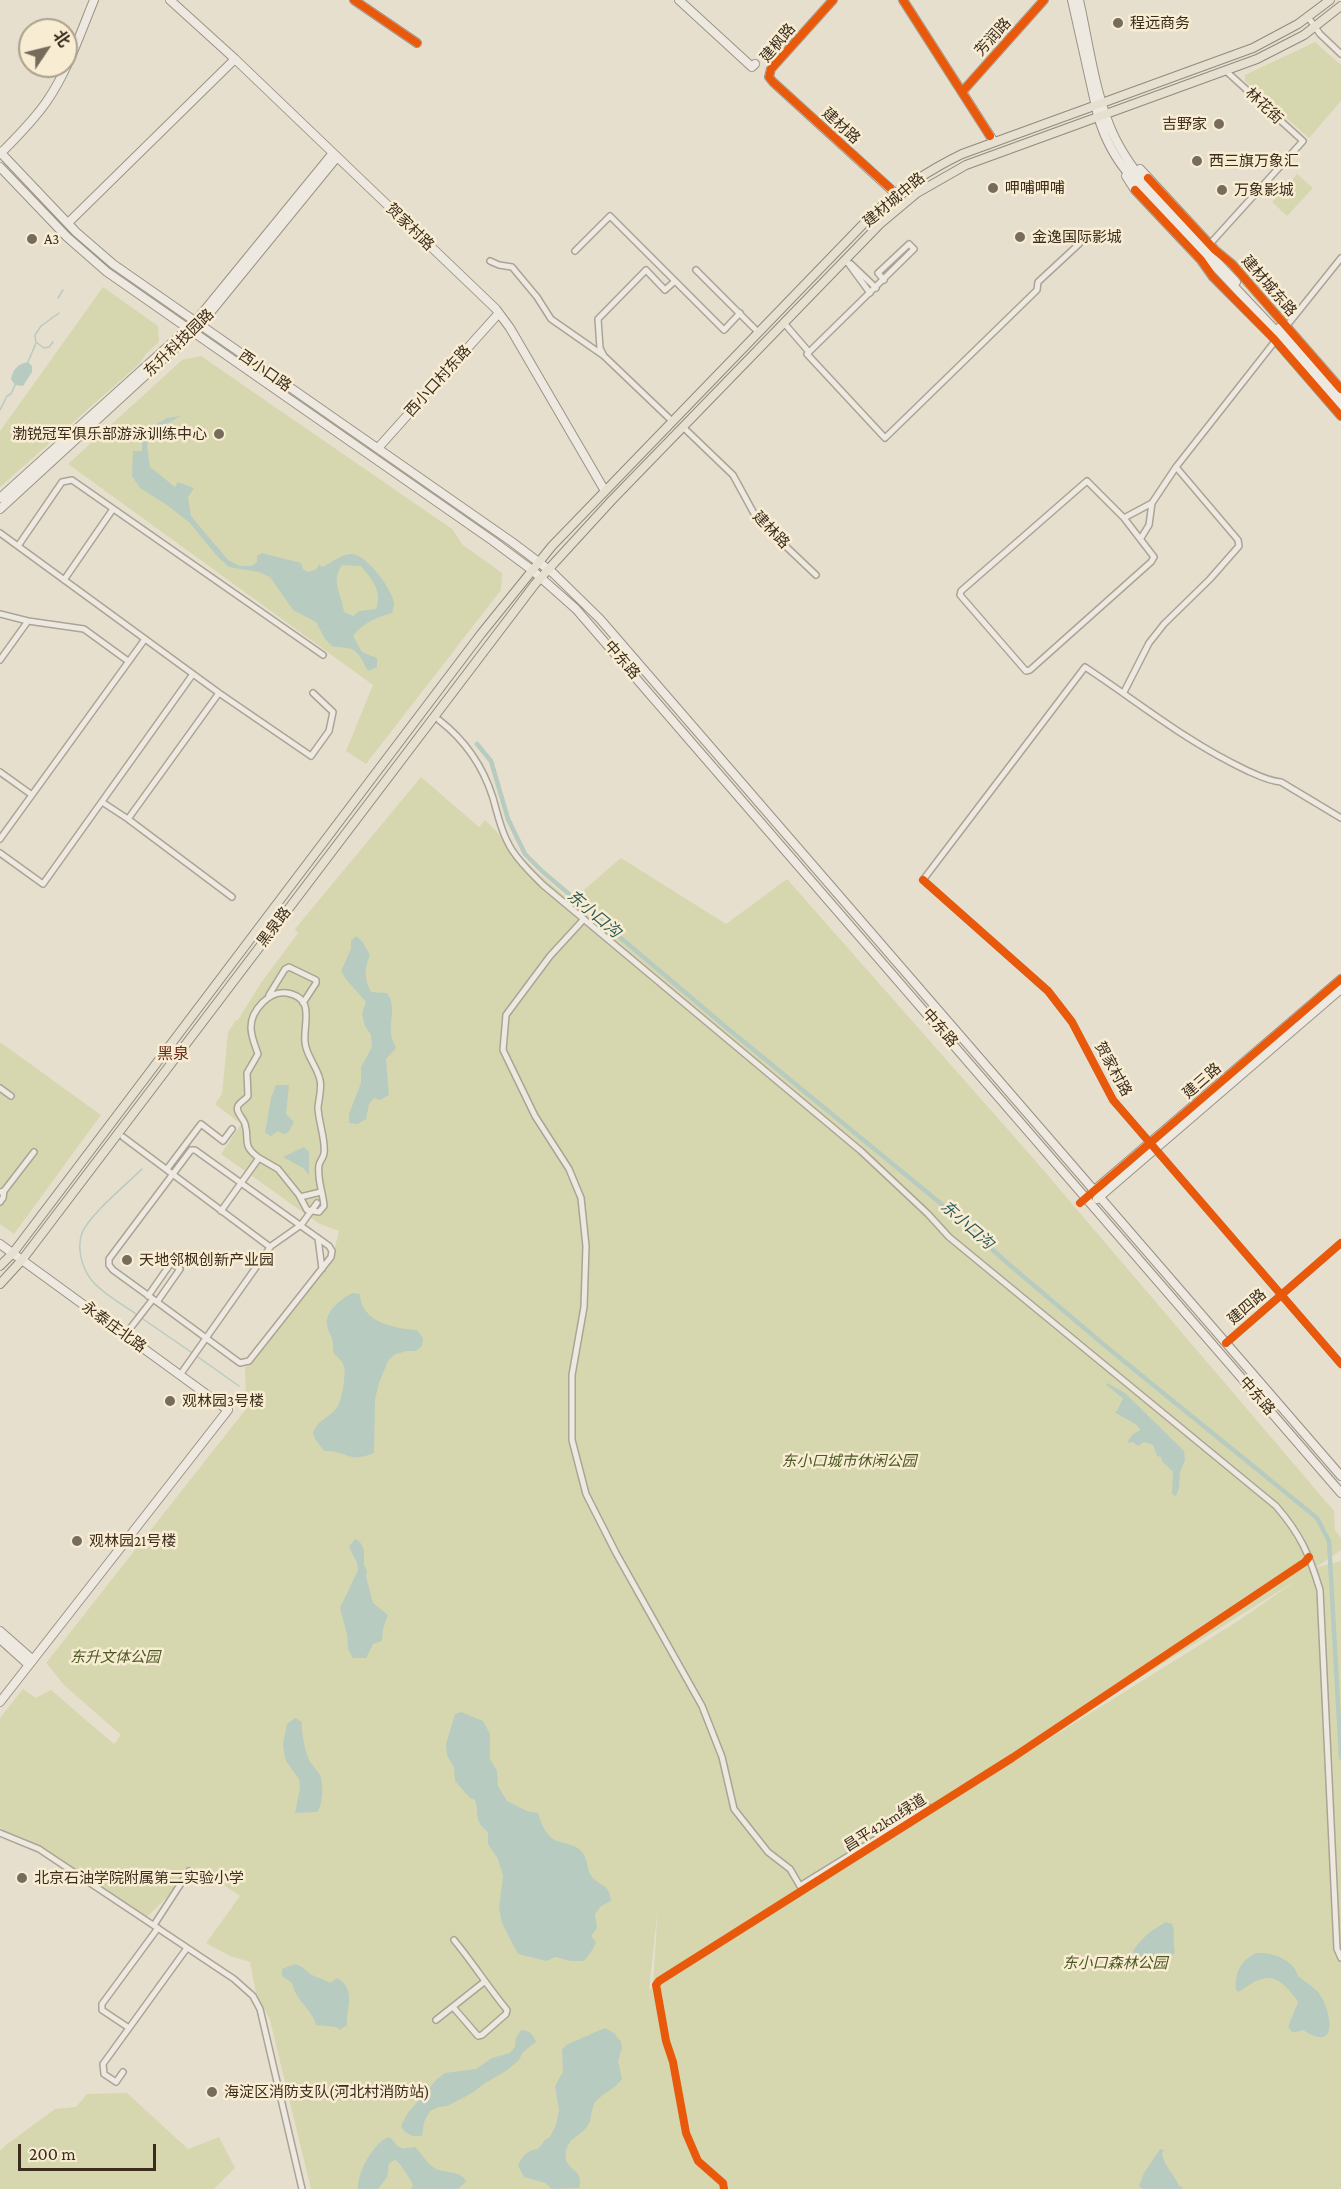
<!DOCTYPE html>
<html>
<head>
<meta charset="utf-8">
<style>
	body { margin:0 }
	#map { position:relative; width:1341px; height:2189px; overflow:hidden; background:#e6dfce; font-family:"Crimson Pro","Noto Sans SC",serif }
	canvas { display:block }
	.north { position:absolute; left:18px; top:18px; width:60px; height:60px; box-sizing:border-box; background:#f8edd3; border:2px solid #aca08a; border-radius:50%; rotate:55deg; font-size:16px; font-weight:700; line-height:24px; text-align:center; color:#3b2c1d }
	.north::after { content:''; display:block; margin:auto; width:21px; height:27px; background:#776b5b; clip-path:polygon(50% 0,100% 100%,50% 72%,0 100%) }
	.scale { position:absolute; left:18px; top:2144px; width:138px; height:27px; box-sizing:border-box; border:3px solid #3b2c1d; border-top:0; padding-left:8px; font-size:18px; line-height:21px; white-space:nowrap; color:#3b2c1d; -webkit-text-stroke:4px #f8edd3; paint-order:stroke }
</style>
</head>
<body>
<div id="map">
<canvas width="1341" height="2189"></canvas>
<div class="north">北</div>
<div class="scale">200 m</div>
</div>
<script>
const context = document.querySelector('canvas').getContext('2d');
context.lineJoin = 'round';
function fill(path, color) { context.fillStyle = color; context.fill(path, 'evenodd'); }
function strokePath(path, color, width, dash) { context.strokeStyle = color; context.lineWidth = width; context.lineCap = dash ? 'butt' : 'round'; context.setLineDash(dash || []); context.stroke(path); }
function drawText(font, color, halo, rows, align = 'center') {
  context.font = font + ' "Crimson Pro","Noto Sans SC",serif'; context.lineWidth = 5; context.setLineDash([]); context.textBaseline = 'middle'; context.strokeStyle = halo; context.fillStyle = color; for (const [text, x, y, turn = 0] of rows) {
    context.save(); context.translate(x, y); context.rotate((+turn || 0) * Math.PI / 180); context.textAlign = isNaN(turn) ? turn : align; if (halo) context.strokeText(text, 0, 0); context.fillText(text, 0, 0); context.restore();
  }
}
fill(new Path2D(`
	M1315 42 1341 65V101L1309 138 1245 81V75Z
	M1297 174 1313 188 1287 216 1272 202Z
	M103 287 158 326 159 342 146 354 139 364 0 487V431Z
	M201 356 452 529 463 545 502 573 501 590 366 764 346 751 373 685 68 464 182 360Z
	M421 777 479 827 485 820 538 873 571 901 621 858 726 924 787 879 1033 1158 1334 1511 1335 1530 1341 1538V1550L1315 1568 1341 1561V2189H311L270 2020 256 1993 250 1962 230 1956 206 1943 240 1896 197 1867 146 1918 39 1845 0 1828V1718L23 1689 36 1698 51 1690 114 1744 121 1735 65 1686 46 1663 246 1409 245 1368 331 1263 339 1231 318 1223 221 1154 241 1124 215 1104 222 1094 228 1032 236 1020H238L261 983 298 933 295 929ZM1297 1580 1235 1623 673 1973 649 1990 658 1907 653 1984 932 1807Z
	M0 1042 101 1115 14 1234 0 1224Z
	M127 2093 188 2149 219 2137 235 2168 214 2189H0V2151L6 2145 55 2109 76 2107 87 2094Z`), '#d6d7af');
fill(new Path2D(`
	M28 362 32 366V372L23 386 15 385 11 379C13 369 18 364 28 362Z
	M181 416 152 432 147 445 150 467 175 487 178 482 194 488 188 497 191 516 228 560 240 566H252L257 562V556L262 553 301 563 303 569 308 572 317 569 319 564 322 567C331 563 343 553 352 554 367 555 392 589 394 603 394 606 393 610 392 613 376 618 364 622 353 636L362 652 377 658V667L368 671C357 651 357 647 333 647L325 639 316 622 293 610 270 577 259 572 229 567 216 555 190 523 167 505 140 488 132 476 133 451H142V432L167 418ZM342 565 361 566C372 580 383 591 376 609L359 611 353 616 344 612C342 593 330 583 342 565Z
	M356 936 362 941 370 955C364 970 364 978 371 992L387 993C396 1005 390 1019 391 1033 391 1038 394 1043 396 1048L386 1059 389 1095 380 1100 374 1098 369 1104 366 1119 358 1124 349 1123V1114L361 1083V1067L372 1047 371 1035 365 1026 362 1014 366 1002 345 978 341 971 351 949V941Z
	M276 1085H289L286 1114 294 1122 288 1133 283 1134 278 1131 271 1136 265 1133 271 1098Z
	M304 1147 309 1152V1175L303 1168 283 1157Z
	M353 1293 360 1294C360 1322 396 1329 417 1330L423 1338 422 1346 416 1351H406L394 1355 388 1361 379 1383 375 1399 374 1453C347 1464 348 1450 324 1451L315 1439 313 1433C319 1419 327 1419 336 1409 342 1401 346 1376 344 1367 343 1360 336 1357 333 1352 335 1336 328 1335 327 1324 325 1311 343 1297 353 1293Z
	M1107 1383 1125 1393 1184 1451 1185 1460 1180 1472 1179 1488 1176 1496 1173 1495 1172 1493 1173 1472 1162 1461 1161 1457 1157 1456 1153 1445 1144 1442 1138 1446 1133 1442 1129 1443 1128 1441 1132 1435 1140 1430 1137 1425 1114 1412 1117 1411 1123 1398C1116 1394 1113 1389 1106 1385Z
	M355 1539 360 1542 364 1550V1564L367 1571 366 1576 373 1603 388 1615 383 1629 382 1641 373 1644 366 1658H353L348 1649 347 1634 340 1608 358 1570 357 1563 349 1547Z
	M461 1712 483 1721 490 1734V1759L497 1771 498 1786 507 1801 527 1811 538 1813C541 1822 544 1832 552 1838 561 1845 577 1842 584 1855 588 1861 587 1871 592 1877 602 1888 609 1883 611 1901L601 1906 595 1914 597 1928 591 1936 596 1942 593 1949 584 1961H571L555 1957 546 1961 518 1954 502 1923 499 1908 503 1876 498 1859 488 1844V1832C473 1820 480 1816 475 1800L470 1798 455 1781 454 1767 447 1755 446 1744 455 1714Z
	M295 1718 302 1722C301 1733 305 1750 309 1760 312 1765 317 1770 320 1775 324 1783 323 1806 317 1812L295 1813 300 1788 299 1779 286 1761 284 1753 283 1744 287 1724Z
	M1166 1922 1172 1924C1176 1934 1172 1942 1175 1952L1169 1959 1147 1966 1136 1960 1133 1951C1142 1937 1152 1930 1166 1922Z
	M1257 1953C1273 1952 1294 1960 1298 1976 1306 1983 1317 1988 1322 1998 1333 2019 1336 2052 1303 2030L1296 2032H1292L1288 2027 1298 2002C1278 1973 1267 1971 1239 1992L1236 1990C1234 1974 1241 1959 1257 1953Z
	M295 1964C305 1967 304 1970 312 1975 317 1978 325 1979 330 1983L337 1978C357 1989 346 2009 347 2025L340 2030 336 2027 316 2025C312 2009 295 2000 292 1983L282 1976V1969Z
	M605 2028 614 2033 621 2042 622 2048 618 2061 622 2079C615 2089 605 2092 597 2100 590 2107 593 2119 587 2127 580 2136 568 2138 566 2152 562 2171 586 2168 579 2188L552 2189 545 2183 524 2177 518 2166C522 2156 527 2150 538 2149L545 2140 550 2137 556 2125 559 2110 555 2086 563 2072 562 2050 566 2045Z
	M521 2030C529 2030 533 2034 536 2042L523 2052 519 2060 506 2071 485 2083 472 2093 447 2106 439 2107 430 2111 424 2122 422 2136H413L405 2132 401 2126 407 2114 437 2079 445 2073 476 2069 492 2058 510 2053 515 2047 516 2038Z
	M389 2137C394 2140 396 2147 402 2148 406 2149 410 2147 415 2147 422 2154 428 2165 436 2169 446 2173 463 2171 466 2182L458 2189H411L413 2185C411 2180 400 2162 395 2160 384 2164 391 2168 387 2177 385 2181 380 2185 378 2189H358C357 2174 373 2142 389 2137Z
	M1160 2149 1164 2150 1162 2154C1165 2168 1174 2173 1179 2186L1183 2187 1182 2189H1143L1139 2186 1144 2173Z`), '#b8cbc0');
strokePath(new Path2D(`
	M58 298 63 290
	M37 343 44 348 49 347 53 342
	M28 362 36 343 35 335 41 326 59 313
	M0 410 7 396 11 394 15 385
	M136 1314C123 1305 107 1296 95 1284 83 1272 76 1250 82 1233 89 1215 127 1184 142 1169
	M143 1319 191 1352
	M198 1357 239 1386`), '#b8cbc0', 1.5);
strokePath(new Path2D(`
	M477 744 491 761 508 819 525 854 543 872 727 1028 956 1216 1005 1261 1109 1349 1317 1518 1329 1541 1341 1758`), '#b8cbc0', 4.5);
const street = new Path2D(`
	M1308 17 1320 34 1341 54
	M1209 245 1303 141 1226 71
	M575 251 610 216 675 281 665 290 646 270 598 319 600 348 604 356
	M845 259 870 293
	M490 261 499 265 512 267 537 297 551 319 604 356 672 421
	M851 264 876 288
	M696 270 758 332
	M884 280 878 273 909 244 914 249 807 354 885 438 1037 290 1038 282 1079 244
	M675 281 724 330 740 313
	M784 323 809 352
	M1285 328 1341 258
	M683 427 733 475 757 519 816 575
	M1152 503 1176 467 1276 340
	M1124 518 1087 481 961 591 960 595 1026 671 1030 670 1151 562 1154 557 1124 518 1152 503 1149 525 1141 538
	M0 533 219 693 311 756 329 731 333 712 313 693
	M18 546 62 482 72 480 323 655
	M64 580 113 509
	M0 614 28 621
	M0 660 28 621 84 629 128 661
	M1124 692 1149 643 1164 624 1210 579 1239 546 1238 540 1176 467
	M439 720C466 741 483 766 493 798 498 816 502 834 512 850 521 864 532 874 543 885L861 1151 928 1214 949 1237 1276 1506C1301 1535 1309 1554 1320 1590L1337 1949 1341 1958
	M0 772 32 795
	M102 802 128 819 232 897
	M1341 818 1281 782C1268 781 1257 775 1246 770 1188 743 1138 702 1085 667L923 880 1048 991 1072 1022 1113 1100 1341 1364
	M128 819 219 693
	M0 839 145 639
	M0 853 43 884 193 674
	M584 919 550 956 506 1015 503 1050 535 1116 569 1169 581 1198 586 1246 584 1307 572 1375V1440L586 1494 616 1553 702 1706 722 1757 734 1809 768 1852 790 1869 800 1886 928 1807
	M269 995 285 969 289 967 316 980V983L303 1003
	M0 1088 11 1096
	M123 1137 270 1247
	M167 1169 201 1124 223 1141 232 1129
	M4 1191 34 1152
	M0 1192 4 1191 3 1198 0 1202
	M300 1197 321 1192
	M221 1211 259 1158 278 1169 299 1195 307 1210 319 1212 324 1206C323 1192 317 1180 319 1165 320 1161 324 1157 324 1153 326 1141 318 1120 318 1107 319 1098 322 1088 320 1080 317 1066 306 1056 305 1042 303 1023 316 998 287 993 269 990 251 1011 251 1027 251 1037 255 1045 258 1054L247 1073 248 1096C245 1100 239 1103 238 1106 235 1112 244 1119 245 1124 250 1141 241 1145 259 1158
	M318 1238 322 1269
	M148 1296 171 1263 180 1269 157 1302
	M125 1335 153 1299 240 1363 249 1361 331 1257 332 1251 329 1246 195 1150H191L109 1259V1265L113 1270 153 1299
	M1226 1343 1341 1243
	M180 1375 271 1246 301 1225 317 1203
	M0 1833 39 1849 234 1979 253 1996 260 2009 302 2189
	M154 1925 189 1871
	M453 2007 478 2036 482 2035 506 2014 507 2010C488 1987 473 1963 454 1940
	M436 2020 484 1982
	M129 2028 102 2010V2004L158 1928
	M123 2072 116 2082 104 2074 103 2064 187 1948`);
const secondary = new Path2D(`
	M170 0 235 59 496 309 510 328 605 491
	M354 0 417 43
	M679 0 752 67 755 64
	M833 0 771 69 769 77 773 82 896 194
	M903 0 994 142
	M1072 0 1098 116C1105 140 1116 160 1132 178L1275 330 1341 406
	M1079 0C1089 44 1095 97 1115 138 1141 190 1197 239 1236 282
	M962 92 1044 0
	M0 152 76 232 113 264 512 542 553 573 600 619 1341 1476
	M1 153C17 137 34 120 47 101 68 70 80 34 94 0
	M0 167 67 237 107 272 493 541 532 570 576 609 1341 1493
	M1140 169 1215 250 1232 264 1341 389
	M1126 176 1135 190 1201 260 1213 277 1271 335 1341 416
	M68 223 235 59
	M1279 328 1341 398
	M378 448 499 313
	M0 498 195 322 333 153
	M0 509 200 325 337 157
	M1091 1193 1341 979
	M1097 1199 1341 989
	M0 1244 228 1410 0 1702
	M0 1631 33 1660
	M0 1639 29 1665`);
const primary = new Path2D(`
	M0 1266 13 1253 481 634 552 546 873 214C900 189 929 170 962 154L1253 48 1298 24 1330 0
	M0 1284 22 1260 535 584 612 500 880 224 917 193 966 165 1257 59 1304 35 1341 6`);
strokePath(street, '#aba496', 8);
strokePath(secondary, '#9b9386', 10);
strokePath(primary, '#91897e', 10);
strokePath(street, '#eee9e0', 5);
strokePath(secondary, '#eee9e0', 8);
strokePath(primary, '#e6e0d1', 8);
strokePath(new Path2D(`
	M354 0 417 43
	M833 0 771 69 769 77 773 82 890 188
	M903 0 990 136
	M962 92 1044 0
	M1148 178 1215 250 1232 264 1341 389
	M1135 190 1201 260 1213 277 1273 338 1341 416
	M923 880 1048 991 1072 1022 1113 1100 1341 1364
	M1080 1203 1341 979
	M1226 1343 1341 1243
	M724 2189 723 2183 698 2161 686 2133 673 2062 666 2041 657 1990 656 1985 659 1981 1012 1758 1305 1562 1309 1557`), '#e8590c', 8);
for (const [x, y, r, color] of [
	[1118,23,6,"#776b5b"],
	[1219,124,6,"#776b5b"],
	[1197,161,6,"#776b5b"],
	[993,188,6,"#776b5b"],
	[1222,190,6,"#776b5b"],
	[1020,237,6,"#776b5b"],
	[32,239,6,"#776b5b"],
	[219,434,6,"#776b5b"],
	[127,1260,6,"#776b5b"],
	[170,1401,6,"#776b5b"],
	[77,1541,6,"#776b5b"],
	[22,1878,6,"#776b5b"],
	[212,2092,6,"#776b5b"]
]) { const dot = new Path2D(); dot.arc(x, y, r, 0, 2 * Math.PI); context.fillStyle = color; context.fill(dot); strokePath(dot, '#f8edd3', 2); }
drawText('15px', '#3b2c1d', '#f8edd3', [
	["程远商务",1130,23],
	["吉野家",1207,124,"right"],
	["西三旗万象汇",1209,161],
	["呷哺呷哺",1005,188],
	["万象影城",1234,190],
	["金逸国际影城",1032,237],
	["A3",44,239],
	["渤锐冠军俱乐部游泳训练中心",207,434,"right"],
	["天地邻枫创新产业园",139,1260],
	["观林园3号楼",182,1401],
	["观林园21号楼",89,1541],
	["北京石油学院附属第二实验小学",34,1878],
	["海淀区消防支队(河北村消防站)",224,2092]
], 'left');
drawText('15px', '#3b2c1d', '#f8edd3', [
	["芳润路",993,37,-48],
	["建枫路",778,43,-50],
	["林花街",1264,106,43],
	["建材路",841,126,42],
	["建材城中路",894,200,-40],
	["贺家村路",410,227,44],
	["建材城东路",1269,286,49],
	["东升科技园路",179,343,-44],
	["西小口路",265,371,35],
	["西小口村东路",438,381,-48],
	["建林路",771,530,46],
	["中东路",622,660,49],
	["黑泉路",274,927,-53],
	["中东路",940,1028,49],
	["贺家村路",1113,1069,61],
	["建三路",1202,1081,-41],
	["建四路",1247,1307,-41],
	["永泰庄北路",114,1327,36],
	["中东路",1257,1396,49],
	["昌平42km绿道",885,1823,-32]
]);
drawText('italic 15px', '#4b5923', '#f8edd3', [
	["东小口城市休闲公园",849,1461],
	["东升文体公园",115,1657],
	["东小口森林公园",1115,1963]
]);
drawText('italic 16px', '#2c5c59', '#f8edd3', [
	["东小口沟",594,914,40],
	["东小口沟",967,1225,41]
]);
drawText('16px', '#6a2b1a', '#f8edd3', [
	["黑泉",173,1054]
]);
</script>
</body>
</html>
